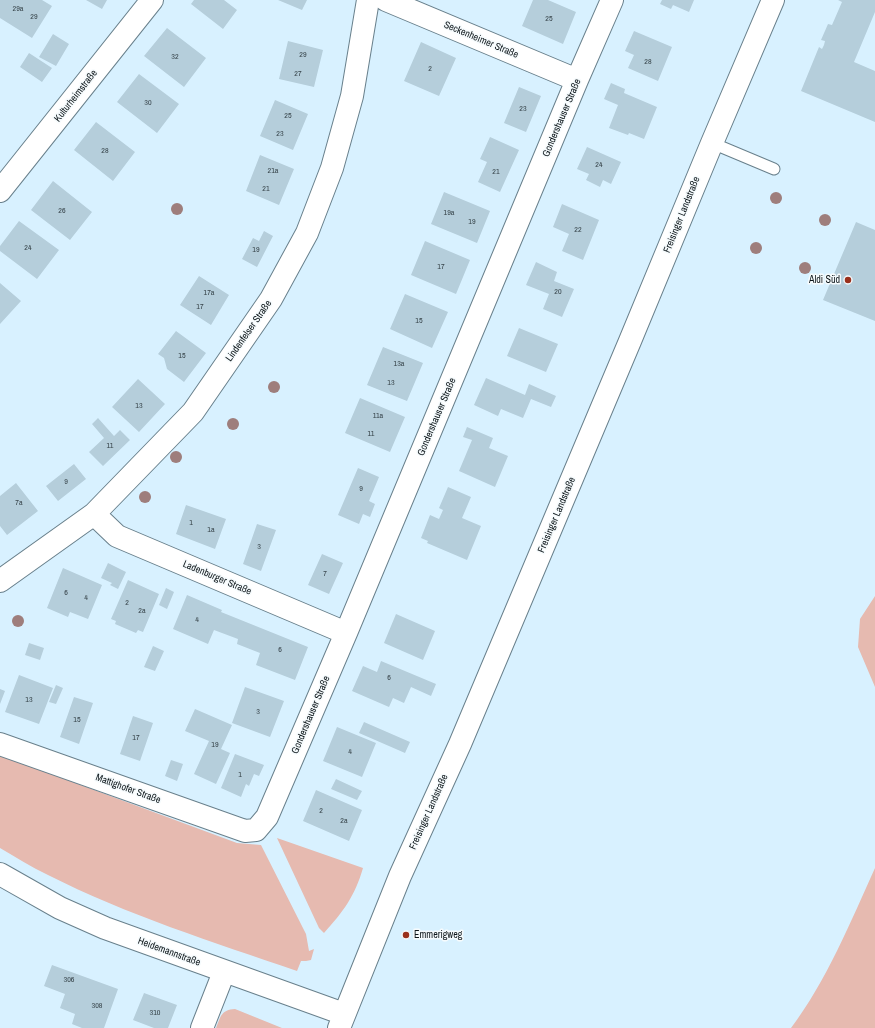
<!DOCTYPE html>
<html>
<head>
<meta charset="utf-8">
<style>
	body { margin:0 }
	canvas { display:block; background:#d8f1ff }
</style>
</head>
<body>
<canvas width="875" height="1028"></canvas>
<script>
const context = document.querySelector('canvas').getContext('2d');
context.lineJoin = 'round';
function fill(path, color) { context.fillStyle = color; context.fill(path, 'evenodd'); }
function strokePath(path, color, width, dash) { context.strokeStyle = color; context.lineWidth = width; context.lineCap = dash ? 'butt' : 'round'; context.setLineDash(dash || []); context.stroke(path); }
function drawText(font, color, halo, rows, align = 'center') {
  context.font = font + ' "Archivo Narrow",sans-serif'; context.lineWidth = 3; context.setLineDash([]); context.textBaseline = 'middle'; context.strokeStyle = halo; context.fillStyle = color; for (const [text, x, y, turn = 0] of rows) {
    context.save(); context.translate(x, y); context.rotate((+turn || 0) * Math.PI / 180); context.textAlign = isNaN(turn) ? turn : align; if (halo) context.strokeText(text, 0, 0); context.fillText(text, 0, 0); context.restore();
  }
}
fill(new Path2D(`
	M875 596V687L858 647 860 619Z
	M0 755 237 843 261 845 306 934 309 951 314 949 311 960 306 961H301L297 971C213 942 127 915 48 875 31 867 16 857 0 848Z
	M277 838 363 868C355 896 343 912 324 933L319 928Z
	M875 868V1028H791C826 982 851 921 875 868Z
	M235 1009 282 1028H216C221 1016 221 1010 235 1009Z`), '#e6bab0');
fill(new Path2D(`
	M0 0H42L52 6 32 38 0 18Z
	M86 0H107L102 9Z
	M194 0H224L237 10 223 29 191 4Z
	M278 0H307L302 10Z
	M533 0H548L576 12 563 44 522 26Z
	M662 0H694L689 12 673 5 671 9 660 4Z
	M838 0H875V12L854 62 875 71V122L801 91 819 47 822 49 824 45 825 41 821 40 828 24 832 25 842 2Z
	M167 28 206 58 184 87 144 56Z
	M634 31 672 47 658 81 628 68 634 55 625 51Z
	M53 34 69 44 56 66 39 57Z
	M288 41 323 50 314 87 279 79Z
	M421 42 456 58 439 96 404 81Z
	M29 53 52 68 42 82 20 67Z
	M139 74 179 104 157 133 117 102Z
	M611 83 625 89 624 93 657 107 644 139 629 133 628 135 609 128 618 105 604 99Z
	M519 87 541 96 526 132 504 123Z
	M275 100 308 114 293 150 260 136Z
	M96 122 135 152 113 181 74 150Z
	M490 137 519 150 500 192 478 182 487 162 480 159Z
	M587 147 621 162 611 184 603 180 600 187 586 180 589 174 577 169Z
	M260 155 294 169 279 205 246 191Z
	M53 181 92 212 70 240 31 210Z
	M444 192 490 211 477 243 431 224Z
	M562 204 599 220 583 260 562 251 569 234 553 227Z
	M19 221 59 250 37 279 0 251V246Z
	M856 222 875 230V321L823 300Z
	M264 231 273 236 257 267 242 259 253 238 259 241Z
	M425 241 470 260 456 294 411 275Z
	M536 262 557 272 554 281 574 289 562 317 543 309 549 294 526 285Z
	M199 276 229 295 211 325 180 305Z
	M0 283 21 301 0 324Z
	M405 294 448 312 432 348 390 329Z
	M519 328 558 344 546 372 507 356Z
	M176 331 206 353 184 382 167 369 164 358 158 354Z
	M383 347 423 363 407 401 367 385Z
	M486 378 525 395 529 384 556 396 551 407 531 399 523 418 501 409 498 416 474 405Z
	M138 379 165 404 139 432 112 407Z
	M360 398 405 417 390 452 345 433Z
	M98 418 114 436 120 430 130 440 103 466 89 452 104 438 92 424Z
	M467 427 493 438 489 448 508 456 495 487 459 471 472 440 463 437Z
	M74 464 86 479 58 501 46 486Z
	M358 468 379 477 369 501 375 504 370 517 363 514 359 524 338 515Z
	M16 483 38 511 7 535 0 526V496Z
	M448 487 471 497 462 518 481 526 467 560 427 543 428 541 421 538 430 515 439 519 443 510 439 508Z
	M186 505 226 519 215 549 176 534Z
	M257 524 276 530 261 571 243 564Z
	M322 554 343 563 329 594 308 585Z
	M108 563 126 572 118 589 110 585 112 583 101 578Z
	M63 568 102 585 88 619 70 612 68 617 47 608Z
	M128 580 159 594 143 632 138 630 136 633 115 624 116 621 111 619Z
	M166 588 174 592 167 609 159 605Z
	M187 595 222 610 221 612 308 647 295 680 256 665 260 653 237 644 238 639 214 630 208 644 173 629Z
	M396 614 435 631 423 660 384 643Z
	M29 643 44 648 40 660 25 655Z
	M153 646 164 651 155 671 144 667Z
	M381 661 436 684 431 696 411 687 404 703 393 698 389 707 352 691 363 666 377 672Z
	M19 675 53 688 39 724 5 712Z
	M56 685 63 688 56 704 49 702Z
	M245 687 284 701 270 737 232 723Z
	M0 689 5 691 0 704Z
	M74 697 93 703 79 744 60 737Z
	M195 709 232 725 221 749 230 753 216 784 194 774 209 741 185 731Z
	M133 716 153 723 140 761 120 754Z
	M364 722 410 742 405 753 359 733Z
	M337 727 376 743 362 777 323 761Z
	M235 754 264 765 259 776 254 774 249 786 246 784 241 797 221 788Z
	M171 760 183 764 177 781 165 776Z
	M336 779 362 791 357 800 331 789Z
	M316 790 362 810 349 841 303 821Z
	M52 965 118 989 104 1028H82L72 1024 75 1014 60 1008 65 994 44 986Z
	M144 993 177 1005 168 1028H154L133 1020Z`), '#b5cedb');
const lane = new Path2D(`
	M712 143 774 169`);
const street = new Path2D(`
	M386 0 577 80
	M0 191 152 0
	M94 514 117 536 346 633
	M0 581 94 514 193 412 271 299 307 233 332 168 352 96 368 0
	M0 744 245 831 256 830 267 817 346 633 577 80 612 0
	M202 1028 224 972`);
const secondary = new Path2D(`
	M0 874 60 908 105 928 344 1014
	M339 1028 400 876 460 744 630 341 712 143 773 0`);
strokePath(lane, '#69808c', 13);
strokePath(street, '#69808c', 24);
strokePath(secondary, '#69808c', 24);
strokePath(lane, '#fff', 11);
strokePath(street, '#fff', 22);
strokePath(secondary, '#fff', 22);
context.fillStyle = '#9e7e7c';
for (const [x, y] of [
	[776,198],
	[177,209],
	[825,220],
	[756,248],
	[805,268],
	[274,387],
	[233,424],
	[176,457],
	[145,497],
	[18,621]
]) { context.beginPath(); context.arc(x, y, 6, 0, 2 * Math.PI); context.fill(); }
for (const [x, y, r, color] of [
	[848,280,4,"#9a311d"],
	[406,935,4,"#9a311d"]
]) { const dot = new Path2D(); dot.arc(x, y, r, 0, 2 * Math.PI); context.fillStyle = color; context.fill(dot); strokePath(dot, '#f6fbfd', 1.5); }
drawText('8px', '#38454b', null, [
	["29a",18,9],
	["29",34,17],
	["25",549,19],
	["29",303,55],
	["32",175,57],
	["28",648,62],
	["2",430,69],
	["27",298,74],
	["30",148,103],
	["23",523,109],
	["25",288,116],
	["23",280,134],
	["28",105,151],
	["24",599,165],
	["21a",273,171],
	["21",496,172],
	["21",266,189],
	["26",62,211],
	["19a",449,213],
	["19",472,222],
	["22",578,230],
	["24",28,248],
	["19",256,250],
	["17",441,267],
	["20",558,292],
	["17a",209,293],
	["17",200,307],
	["15",419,321],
	["15",182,356],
	["13a",399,364],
	["13",391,383],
	["13",139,406],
	["11a",378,416],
	["11",371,434],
	["11",110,446],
	["9",66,482],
	["9",361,489],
	["7a",19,503],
	["1",191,523],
	["1a",211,530],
	["3",259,547],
	["7",325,574],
	["6",66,593],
	["4",86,598],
	["2",127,603],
	["2a",142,611],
	["4",197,620],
	["6",280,650],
	["6",389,678],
	["13",29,700],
	["3",258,712],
	["15",77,720],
	["17",136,738],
	["19",215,745],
	["4",350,752],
	["1",240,775],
	["2",321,811],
	["2a",344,821],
	["306",69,980],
	["308",97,1006],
	["310",155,1013]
]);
drawText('10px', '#0e171b', '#f6fbfd', [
	["Seckenheimer Straße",481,40,23],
	["Kulturheimstraße",76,96,-52],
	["Gondershauser Straße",562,118,-67],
	["Freisinger Landstraße",682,215,-68],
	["Lindenfelser Straße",249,331,-55],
	["Gondershauser Straße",437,417,-67],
	["Freisinger Landstraße",557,515,-67],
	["Ladenburger Straße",217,578,23],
	["Gondershauser Straße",311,715,-67],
	["Mattighofer Straße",128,789,20],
	["Freisinger Landstraße",429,812,-66],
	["Heidemannstraße",169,952,20]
]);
drawText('10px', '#0e171b', '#f6fbfd', [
	["Aldi Süd",840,280],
	["Emmerigweg",414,935,"left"]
], 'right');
</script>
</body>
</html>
